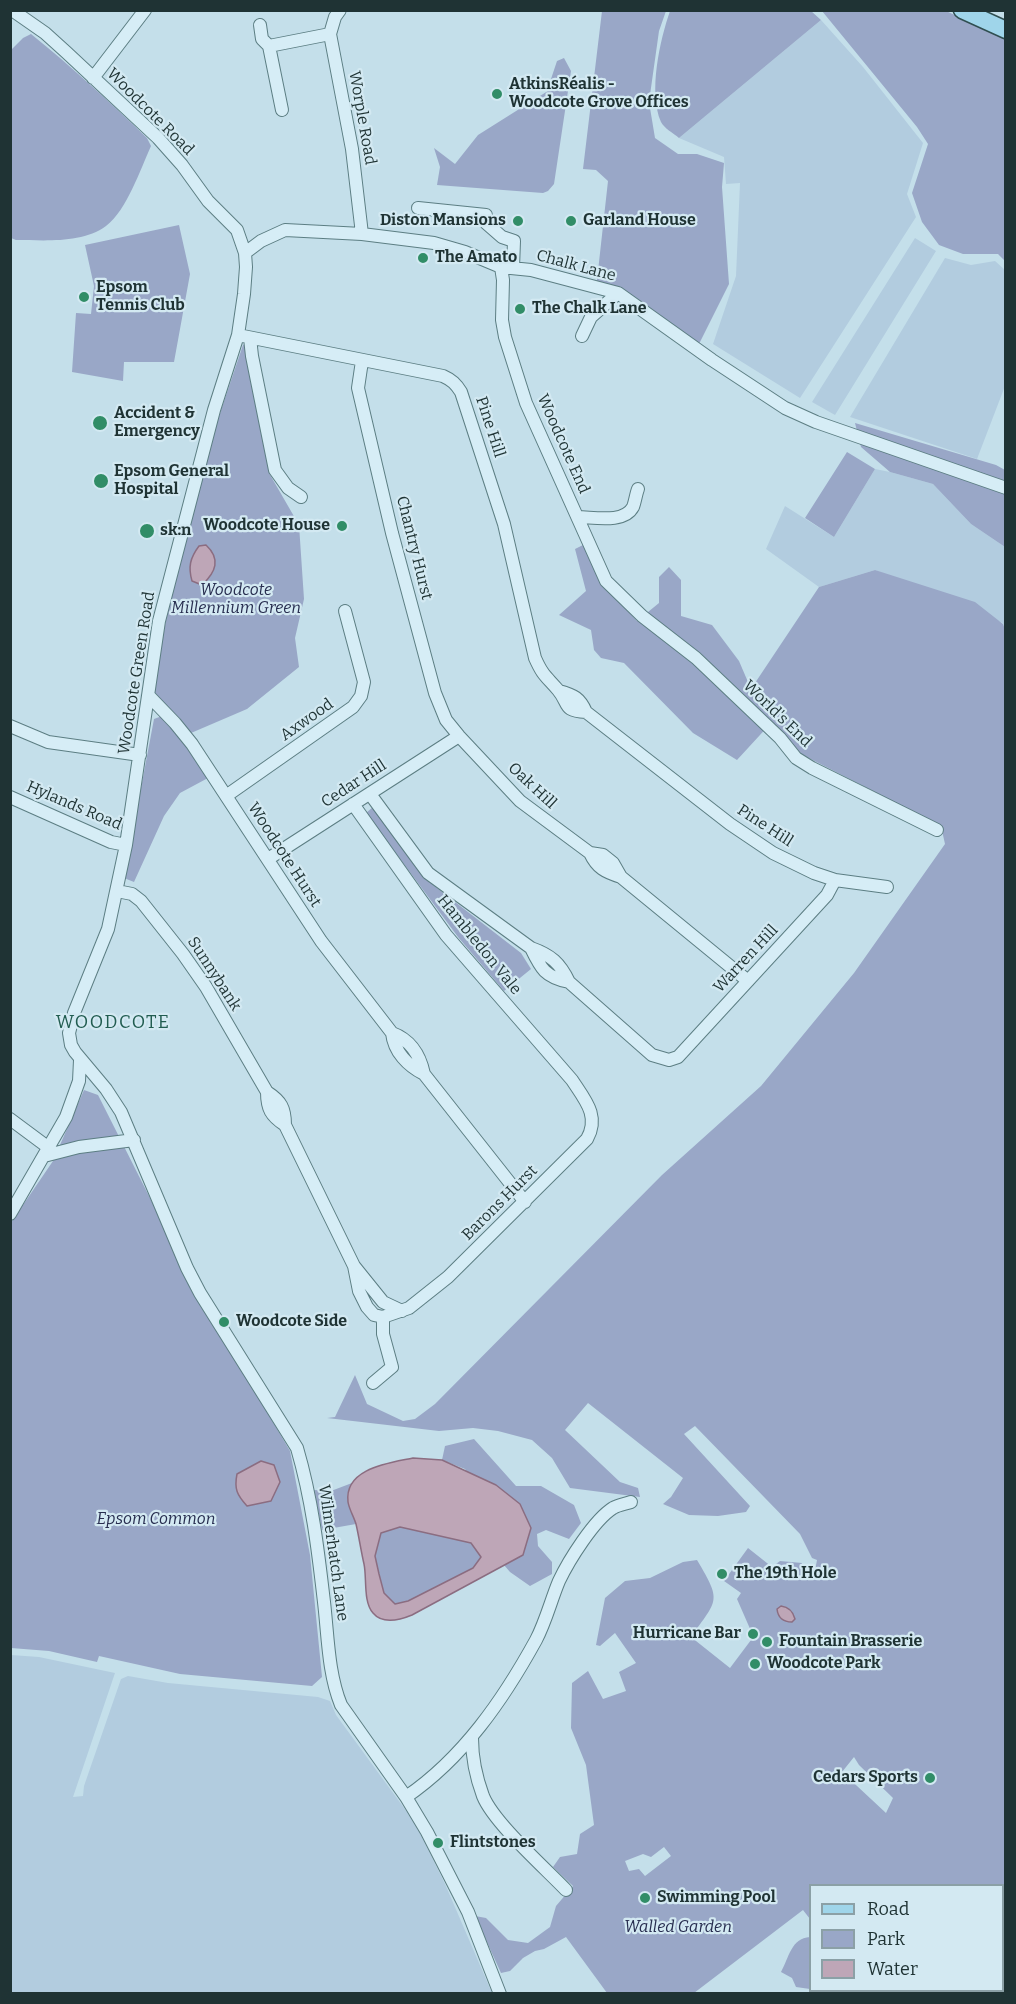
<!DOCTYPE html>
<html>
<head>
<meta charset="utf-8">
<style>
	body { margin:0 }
	#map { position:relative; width:1016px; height:2004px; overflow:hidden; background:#c4dfea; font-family:Bitter,serif }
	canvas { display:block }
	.frame { position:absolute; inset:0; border:12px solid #1f3334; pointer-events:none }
	.legend { position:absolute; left:809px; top:1884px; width:195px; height:108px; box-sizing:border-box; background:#d3e9f2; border:2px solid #8ba0a6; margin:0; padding:8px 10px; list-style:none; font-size:18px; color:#1f3334 }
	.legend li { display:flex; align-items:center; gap:12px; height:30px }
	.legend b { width:30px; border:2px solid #8ba0a6 }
</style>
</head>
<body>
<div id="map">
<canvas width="1016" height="2004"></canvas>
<div class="frame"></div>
<ul class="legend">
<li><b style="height:8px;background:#9fd5ea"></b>Road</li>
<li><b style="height:16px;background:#99a7c7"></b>Park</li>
<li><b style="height:16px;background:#bea6b7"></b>Water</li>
</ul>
</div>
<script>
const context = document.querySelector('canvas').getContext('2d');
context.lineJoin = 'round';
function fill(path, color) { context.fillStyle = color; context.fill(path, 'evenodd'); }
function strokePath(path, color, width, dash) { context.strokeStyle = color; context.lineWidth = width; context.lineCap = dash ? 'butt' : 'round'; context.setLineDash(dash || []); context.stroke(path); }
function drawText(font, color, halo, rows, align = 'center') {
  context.font = font + ' Bitter,serif'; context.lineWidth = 4.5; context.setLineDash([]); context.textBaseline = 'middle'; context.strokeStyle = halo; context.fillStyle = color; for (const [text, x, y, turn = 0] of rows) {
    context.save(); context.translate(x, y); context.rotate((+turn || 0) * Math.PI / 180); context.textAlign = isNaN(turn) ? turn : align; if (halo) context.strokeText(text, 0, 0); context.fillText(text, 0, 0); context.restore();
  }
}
fill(new Path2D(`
	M821 20 863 67 923 143 907 194 916 217 800 398 713 344 736 276 740 183 726 184 724 157 679 138Z
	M915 238 936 251 835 415 812 402Z
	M945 258 971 265 995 261 1005 270V386L977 459 850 417Z
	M875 469 890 472 933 484 971 524 1005 547V632L1003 623 875 570 819 587 766 549 785 506 834 537Z
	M11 1655 39 1657 115 1673 73 1797 83 1796 84 1786 121 1679 128 1676 168 1683 318 1697 330 1701 336 1715 407 1812 419 1831 445 1884 492 1993H11Z`), '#b2ccdf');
fill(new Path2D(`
	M602 11H666L659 31 649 102 655 138 678 154H697L724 163 722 187 729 284 699 344 623 289H596L608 181 596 170 583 169Z
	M670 11H811L821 20 679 138C673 133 664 128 661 122 648 92 660 40 670 11Z
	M822 11H946L1005 38V261L998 254H963L939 245 922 222 912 193 928 144 917 127Z
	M31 34C72 67 110 102 147 138L151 146C140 170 127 210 106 226 82 244 43 240 16 240L11 238V50L23 38Z
	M564 58 571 71 554 184 548 191 543 193 437 185 440 167 434 148 455 164 478 135 551 89 549 85 557 61Z
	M179 225 190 274 174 362H124L123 381 72 372 76 313 91 314 94 286 85 245Z
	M249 344 251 373 269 473 299 525 304 599 295 638 299 667 247 709 184 736 153 694 172 586 210 443 243 345Z
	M855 423 996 465 1005 470V547L971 524 933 484 890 472 861 447Z
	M847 452 875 469 834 537 805 518Z
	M585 544 603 584 637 621 659 603V577L669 567 681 580V616L712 625 739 661 751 689 819 587 875 570 975 602 1003 624 1006 632 1005 1993 848 1994 846 1991 1002 1990V1886H810V1919L803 1910 694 1993H607L566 1937 544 1949 535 1951 523 1958 510 1971 501 1973 475 1916 486 1918 508 1940 528 1943 550 1927 556 1906 573 1886 553 1867 560 1857 577 1854 580 1834 594 1825 586 1765 571 1728 572 1683 588 1671 603 1699 626 1691 619 1672 636 1663 615 1633 600 1646 596 1645 605 1598 625 1581 650 1578 683 1562 697 1560C722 1602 718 1599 691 1637L730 1668 751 1640 747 1636 751 1631 737 1599 741 1593 724 1581 748 1548 772 1567 780 1561 802 1563V1572L814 1576 817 1560 812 1558 800 1534 695 1426 684 1434 750 1506 746 1512 718 1516 689 1515 663 1504 671 1497 683 1478 588 1403 565 1430 620 1482 638 1488 640 1497 570 1488 552 1458 532 1440 498 1431 473 1428 439 1431 327 1418 335 1417 355 1375 367 1404 403 1421 415 1419 435 1404 662 1175 761 1086 854 973 945 844 941 826 801 754 771 723 737 760 693 733 624 663 601 658 594 650 591 630 559 615 586 591 575 549ZM854 1757 859 1765 893 1798 886 1813 842 1772ZM664 1847 671 1856 645 1876 639 1869 629 1871 625 1861 643 1854 651 1857Z
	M162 716 178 735 208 778 180 793 164 816 134 882 124 878 154 719Z
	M373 807 424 878 521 953 531 969 504 991 458 937 366 813Z
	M84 1090 98 1095 202 1301 290 1451 310 1555 322 1677 312 1686 180 1674 99 1656 97 1662 49 1651 11 1648 10 1224 53 1161Z
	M474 1439 516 1486H541L574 1505 581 1523 569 1539 546 1530 537 1534 538 1546 552 1562V1574L530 1586 510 1572 504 1565 523 1555 465 1469 442 1460 445 1446Z
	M352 1483 348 1501 356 1524 322 1530 314 1490 331 1491Z
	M400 1527 471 1543 481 1557 473 1568 408 1601 395 1604 384 1593 379 1574 375 1556 381 1533Z
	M810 1937V1989L796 1987 792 1978 781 1972C789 1958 791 1938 810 1937Z`), '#99a7c7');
const water = new Path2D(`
	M206 545C221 559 216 572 202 585L192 581C188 567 190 558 199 546Z
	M413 1458 442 1460 496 1485 520 1504 531 1528 523 1555 412 1615C400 1620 383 1625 373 1613 363 1602 367 1578 364 1564 361 1551 359 1537 356 1524 354 1517 349 1509 348 1502 344 1468 390 1463 413 1458ZM400 1527 471 1543 481 1557 473 1568 408 1601 395 1604 384 1593 379 1574 375 1556 381 1533Z
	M261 1461 274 1465 280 1482 271 1501 247 1506C237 1495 234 1489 237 1474Z
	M781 1606C789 1607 793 1611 795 1619L792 1622C784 1622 778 1618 777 1609Z`);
fill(water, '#bea6b7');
strokePath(water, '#8b6d81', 1.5);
const minor = new Path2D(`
	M12 10 45 33 66 52 158 138 182 165 208 201 237 230 245 253 246 267 244 294 238 335 214 410 159 621 126 845 108 929 74 1013 69 1033 71 1045 75 1052 106 1089 121 1112 187 1268 200 1293 297 1448C312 1499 318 1550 324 1602 328 1636 328 1673 341 1705L406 1797 427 1832 468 1912 500 1994
	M340 10 335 17 330 34 352 149 362 234
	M260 25 262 39 269 46 282 110
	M269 46 330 34
	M93 78 145 10
	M418 208 486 215V223L502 237 514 241 513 268
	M245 253 261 241 285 230 362 234 434 243 465 252 501 267 531 270 618 293 712 360 785 408 816 422 1006 488
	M501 267 503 280 502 320 505 337 526 403 606 581 642 616 696 658 780 738 796 758 812 768 937 830
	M238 335 443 376C452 380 456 384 461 392L504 524 535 658C543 676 546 676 558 690 570 704 562 711 586 712
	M582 336 591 317 618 293
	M250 338 252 356 275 470 288 488 301 497
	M362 361 358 388 392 533 435 693 446 720 459 736 520 801 590 853 603 855 613 863 621 877 748 981
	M578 517C593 517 624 524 633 507 635 502 636 494 638 489
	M559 691C574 695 580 698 586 712L730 824 773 853 814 873 835 880 887 887
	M149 696 175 723 192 744 321 941 392 1033C394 1052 408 1066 424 1074L525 1202
	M10 726 48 742 140 755
	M370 794 428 873 531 948C551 955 560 963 569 982L652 1055 669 1060 678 1057 827 895 835 880
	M226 796 353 707 361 696 364 682 345 611
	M10 797 111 842 126 845
	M353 804 446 935 572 1080C585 1100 600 1116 587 1139L448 1277 409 1308 383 1317 374 1315 367 1307 359 1291 354 1266
	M590 853C597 868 605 872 621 877
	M268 859 459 736
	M117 891 132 894 141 901 183 954 206 987 267 1092C267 1109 271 1116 285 1125
	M531 948C541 969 545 977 569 982
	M392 1033C411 1040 420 1055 424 1074
	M267 1092C281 1101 285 1108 285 1125L354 1266 383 1302 402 1311
	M10 1119 49 1148
	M44 1156 79 1147 134 1140
	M10 1214 66 1117 79 1081 80 1060
	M373 1383 392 1367 383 1334V1317
	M472 1738C472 1758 476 1777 483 1796 494 1823 545 1868 566 1890
	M406 1797C463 1758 503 1700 536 1640 546 1621 551 1600 559 1581 569 1560 594 1520 613 1508 618 1505 625 1504 631 1502`);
const major = new Path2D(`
	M962 10 1006 30`);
strokePath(minor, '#5c7e83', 14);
strokePath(major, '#304f51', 19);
strokePath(minor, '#d6edf6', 12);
strokePath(major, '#9fd5ea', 16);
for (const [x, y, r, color] of [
	[497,94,6,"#318d67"],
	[518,221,6,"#318d67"],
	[571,221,6,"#318d67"],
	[423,258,6,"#318d67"],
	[84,297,6,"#318d67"],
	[520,309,6,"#318d67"],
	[100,423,8,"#318d67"],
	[101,481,8,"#318d67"],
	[342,526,6,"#318d67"],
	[147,531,8,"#318d67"],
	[224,1322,6,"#318d67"],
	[722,1574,6,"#318d67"],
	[753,1634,6,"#318d67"],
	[767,1642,6,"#318d67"],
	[755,1664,6,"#318d67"],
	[930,1778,6,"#318d67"],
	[438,1843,6,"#318d67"],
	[645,1898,6,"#318d67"]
]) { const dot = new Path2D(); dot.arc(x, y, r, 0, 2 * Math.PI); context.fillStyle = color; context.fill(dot); strokePath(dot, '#d3e9f2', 2); }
drawText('bold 16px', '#1f3334', '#d3e9f2', [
	["AtkinsRéalis -",509,85],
	["Woodcote Grove Offices",509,103],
	["Diston Mansions",506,221,"right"],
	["Garland House",583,221],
	["The Amato",435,258],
	["Epsom",96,288],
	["Tennis Club",96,306],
	["The Chalk Lane",532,309],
	["Accident &",114,414],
	["Emergency",114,432],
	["Epsom General",114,472],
	["Hospital",114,490],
	["Woodcote House",330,526,"right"],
	["sk:n",160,531],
	["Woodcote Side",236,1322],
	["The 19th Hole",734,1574],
	["Hurricane Bar",741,1634,"right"],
	["Fountain Brasserie",779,1642],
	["Woodcote Park",767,1664],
	["Cedars Sports",918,1778,"right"],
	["Flintstones",450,1843],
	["Swimming Pool",657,1898]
], 'left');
drawText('16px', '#1f3334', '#d3e9f2', [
	["Woodcote Road",150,112,45],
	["Worple Road",362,118,80],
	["Chalk Lane",576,266,15],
	["Pine Hill",490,427,72],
	["Woodcote End",563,444,66],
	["Chantry Hurst",414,548,76],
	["Woodcote Green Road",137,673,-81],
	["World's End",777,714,44],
	["Axwood",307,720,-35],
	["Cedar Hill",354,784,-33],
	["Oak Hill",532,786,43],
	["Hylands Road",74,806,23],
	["Pine Hill",765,826,33],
	["Woodcote Hurst",284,855,57],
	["Hambledon Vale",479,945,51],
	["Warren Hill",746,959,-47],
	["Sunnybank",214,974,57],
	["Barons Hurst",500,1203,-45],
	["Wilmerhatch Lane",333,1553,82]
]);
drawText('italic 16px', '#272d4f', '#d3e9f2', [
	["Woodcote",236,591],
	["Millennium Green",236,609],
	["Epsom Common",156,1520],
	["Walled Garden",678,1928]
]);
context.letterSpacing = '1.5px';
drawText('18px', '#225d51', '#d3e9f2', [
	["WOODCOTE",113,1023]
]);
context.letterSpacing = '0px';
</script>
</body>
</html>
